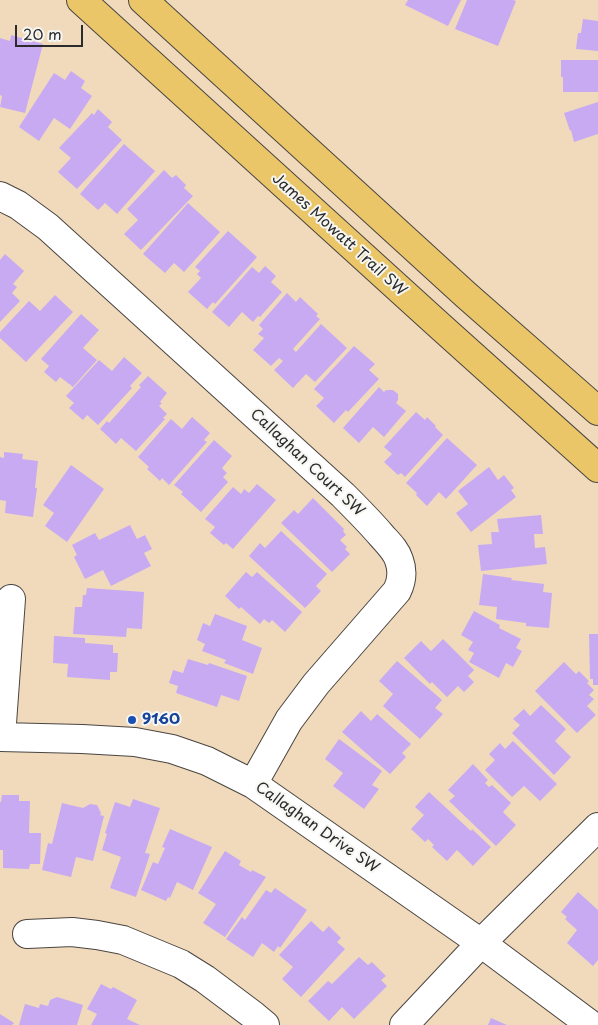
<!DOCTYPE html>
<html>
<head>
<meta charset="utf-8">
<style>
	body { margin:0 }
	#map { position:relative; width:598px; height:1025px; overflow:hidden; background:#f1dabb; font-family:"Playpen Sans",sans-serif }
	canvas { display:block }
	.scale { position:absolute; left:15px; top:25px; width:68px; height:22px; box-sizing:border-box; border:2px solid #2b2b2b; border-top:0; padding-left:6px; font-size:15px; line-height:18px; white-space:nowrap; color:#2b2b2b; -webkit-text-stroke:4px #f6f6f2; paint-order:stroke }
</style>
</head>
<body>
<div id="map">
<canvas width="598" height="1025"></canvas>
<div class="scale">20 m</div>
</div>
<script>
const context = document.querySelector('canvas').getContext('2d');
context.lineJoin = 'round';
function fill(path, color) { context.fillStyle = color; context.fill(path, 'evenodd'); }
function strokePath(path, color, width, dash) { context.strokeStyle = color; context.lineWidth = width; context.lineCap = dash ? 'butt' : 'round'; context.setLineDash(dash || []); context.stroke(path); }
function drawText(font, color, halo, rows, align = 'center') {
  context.font = font + ' "Playpen Sans",sans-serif'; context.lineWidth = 4; context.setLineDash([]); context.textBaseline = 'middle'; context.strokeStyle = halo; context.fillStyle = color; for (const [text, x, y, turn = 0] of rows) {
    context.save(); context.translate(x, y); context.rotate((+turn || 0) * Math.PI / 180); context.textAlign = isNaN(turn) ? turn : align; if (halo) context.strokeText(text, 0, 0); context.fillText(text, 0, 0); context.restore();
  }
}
fill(new Path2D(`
	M408 0H461L448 26 405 5Z
	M467 0H513L516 1 498 46 455 29Z
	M583 19 598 21V51L576 49 578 33H581Z
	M11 35 43 44 25 113 0 107 2 96 0 95V38L10 41Z
	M561 60H598V92H563V77H561Z
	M71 71 85 81 81 88 92 96 70 129 54 118 39 141 19 127 54 73 65 80Z
	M598 102V134L574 142 571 130 570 131 564 113Z
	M98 109 112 122 108 127 122 140 77 189 58 172 71 158 59 148 92 113 94 115Z
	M124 144 155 171 117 214 105 203 98 210 80 194Z
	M164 170 172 178 176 175 186 185 184 188 193 196 141 250 124 234 138 220 127 209Z
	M188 203 220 232 184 272 174 263 165 273 143 254Z
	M228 231 257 257 215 304 213 302 207 309 188 292 201 278 197 274 200 271 195 267Z
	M5 254 24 271 13 284 17 287 12 293 20 301 0 322V260Z
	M265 266 276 276 271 282 282 292 260 317 258 316 253 322 242 312 229 327 212 312 252 267 259 273Z
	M287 293 296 302 300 297 318 314 316 316 320 319 293 349 296 352 321 324 347 348 315 382 306 374 293 388 274 370 283 361 279 358 271 366 253 350 264 338 258 334 263 329 259 325Z
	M55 295 73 312 26 362 0 338V332L29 301 40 311Z
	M81 314 99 330 83 348 97 360 73 387 60 377 56 382 44 372 49 366 41 359Z
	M354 346 375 364 369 370 379 379 348 412 346 410 334 423 316 406 324 398 314 389Z
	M124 357 142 373 130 386 132 388 98 425 87 415 83 420 69 408 74 403 66 396 99 360 112 371Z
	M148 376 167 393 160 402 162 403 159 406 167 414 163 418 165 419 136 451 121 438 116 444 100 429 107 421 109 423 141 387 139 385Z
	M379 387 384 392 386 390H393L398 394V400L396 403 406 411 384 437 373 427 359 443 343 428Z
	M416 412 425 420 427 417 436 426 435 427 443 435 405 477 401 473 398 475 384 462 392 454 384 447Z
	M192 417 210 433 204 440 207 442 169 485 162 478 160 481 147 469 149 467 138 457 171 419 182 429Z
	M447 438 477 465 446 499 439 492 427 506 416 495 417 493 406 483Z
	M214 440 232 456 222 468 227 473 223 477 228 482 201 512 181 494 183 492 174 485Z
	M4 452 23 454 22 459 38 461 35 488H37L33 517 5 513 6 501 0 500V457L4 458Z
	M71 465 104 489 67 542 45 526 54 513 43 505Z
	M489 467 498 480 504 475 514 488 511 490 516 497 471 532 456 513 468 504 458 491Z
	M257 484 276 500 233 549 226 543 224 545 210 533 215 527 205 519 233 487 241 494 244 489 249 493Z
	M313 498 344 529 343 531 346 535 340 540 347 547 345 549 350 554 332 572 281 523 294 510 298 514Z
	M541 515 543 534H534L535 548 545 547 547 564 481 571 478 545 492 544 491 532H499L497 519Z
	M130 525 137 539 145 535 152 549 144 553 151 566 111 586 103 570 85 579 74 557 77 555 72 545 95 533 99 540Z
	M281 531 327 574 316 586 321 591 305 608 249 556 260 543 265 548Z
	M246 572 252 577 257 572 302 612 285 632 272 620 269 623 264 619 260 624 241 607 239 609 225 596Z
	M483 574 512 578 511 580 544 584 543 592 552 593 549 628 526 626V623L496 619 497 607 479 605Z
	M87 588 144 592 142 629 127 628 126 637 73 634 75 607H82L83 595H86Z
	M474 611 500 625 499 628 521 639 516 648 522 651 513 667 506 663 499 678 469 662 474 653 468 650 473 642 461 635Z
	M215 614 247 626 242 640 262 648 253 674 224 663 226 660 202 651 205 644 197 640 203 623 210 626Z
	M589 634H598V685H593V679H590Z
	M54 636 85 638V643L113 645V653H118L117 672H110V680L67 677 68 664 53 663Z
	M443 639 474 670 468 676 474 682 464 692 458 686 447 697 432 682 430 684 404 658 421 641 431 651Z
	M188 659 208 665 209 663 247 676 239 701 221 695 217 707 176 693 178 686 169 683 173 670 183 673Z
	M397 661 442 700 435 708 443 714 420 739 383 706 393 694 379 681Z
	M564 662 576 674 579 671 589 681 587 683 594 690 589 695 594 699 587 706 596 715 577 733 535 691Z
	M541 705 566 729 555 741 571 757 554 775 512 733 520 725 513 719 524 709 530 716Z
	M361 711 371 721 377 714 411 744 402 753 406 757 390 774 342 732Z
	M339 739 382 771 372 785 379 789 364 809 333 786 343 773 325 759Z
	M513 741 557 784 540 801 524 786 512 797 485 770 495 760 489 754 500 743 505 749Z
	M473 764 488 780 485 783 489 787 492 785 511 803 503 812 516 825 496 846 449 801 455 796 448 790Z
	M429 792 471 831 472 829 491 847 473 866 457 850 447 861 432 847 434 845 428 839 425 842 411 829 424 815 415 807Z
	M2 795H19V801H30L29 833H41L40 864H30L29 869 3 868V850H0V802H1Z
	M133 799 160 808 145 853 150 854 136 897 110 888 121 857 102 850 107 834 105 833 115 802 130 807Z
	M62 803 83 808 90 804 97 805 101 813 100 815 104 816 93 861 76 857 71 877 42 870 48 843 52 844Z
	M170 829 212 847 193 890 177 882 170 898 168 897 166 901 141 890 153 862 158 864 165 848 162 847Z
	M225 851 241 861 239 865 251 872 252 870 266 877 225 937 203 923 216 904 198 893Z
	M275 888 307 910 280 948 278 946 274 952 262 943 253 957 226 939 242 917 245 920 266 890 271 893Z
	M578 892 598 910V960L593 966 567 943 577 930 565 919 567 917 561 912Z
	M311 921 323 932 329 926 341 938 337 942 345 949 301 997 282 979 293 967 279 955Z
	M359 957 368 965 372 962 386 976 381 980 387 986 354 1019 342 1007 329 1021 308 1001 328 981 332 984Z
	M101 984 111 989 113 987 137 1000 127 1019 140 1025H91L97 1014 87 1009Z
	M57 997 83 1005 77 1025H19L25 1004 39 1008 40 1004 48 1006 50 1000Z
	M0 1014 14 1023 12 1025H0Z
	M491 1018 507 1025H488Z`), '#c8aaf3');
const minor = new Path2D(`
	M0 196 18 205 48 227 343 495C356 508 369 521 381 535 387 542 396 550 399 560 403 571 402 581 397 591L316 684 289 720 253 784
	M0 737 82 739 135 742 172 749 207 761 253 784 481 943 591 1025
	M1 737 11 599
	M27 934 72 932 97 935 123 940 181 964 205 979 253 1015 265 1025
	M404 1025 481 943 598 827`);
const major = new Path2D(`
	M81 0 441 327 598 468
	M143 0 466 295 598 411`);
strokePath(minor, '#494541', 30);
strokePath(major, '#494541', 30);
strokePath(minor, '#fff', 28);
strokePath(major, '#eac669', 28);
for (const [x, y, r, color] of [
	[132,720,5,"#1a4fb4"]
]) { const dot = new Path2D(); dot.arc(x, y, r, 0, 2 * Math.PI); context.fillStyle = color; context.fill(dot); strokePath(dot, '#f6f6f2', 2); }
drawText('15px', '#2b2b2b', '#f6f6f2', [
	["James Mowatt Trail SW",339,235,42],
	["Callaghan Court SW",307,463,43],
	["Callaghan Drive SW",317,828,35]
]);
drawText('bold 15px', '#164399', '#f6f6f2', [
	["9160",142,720]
], 'left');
</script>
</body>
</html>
